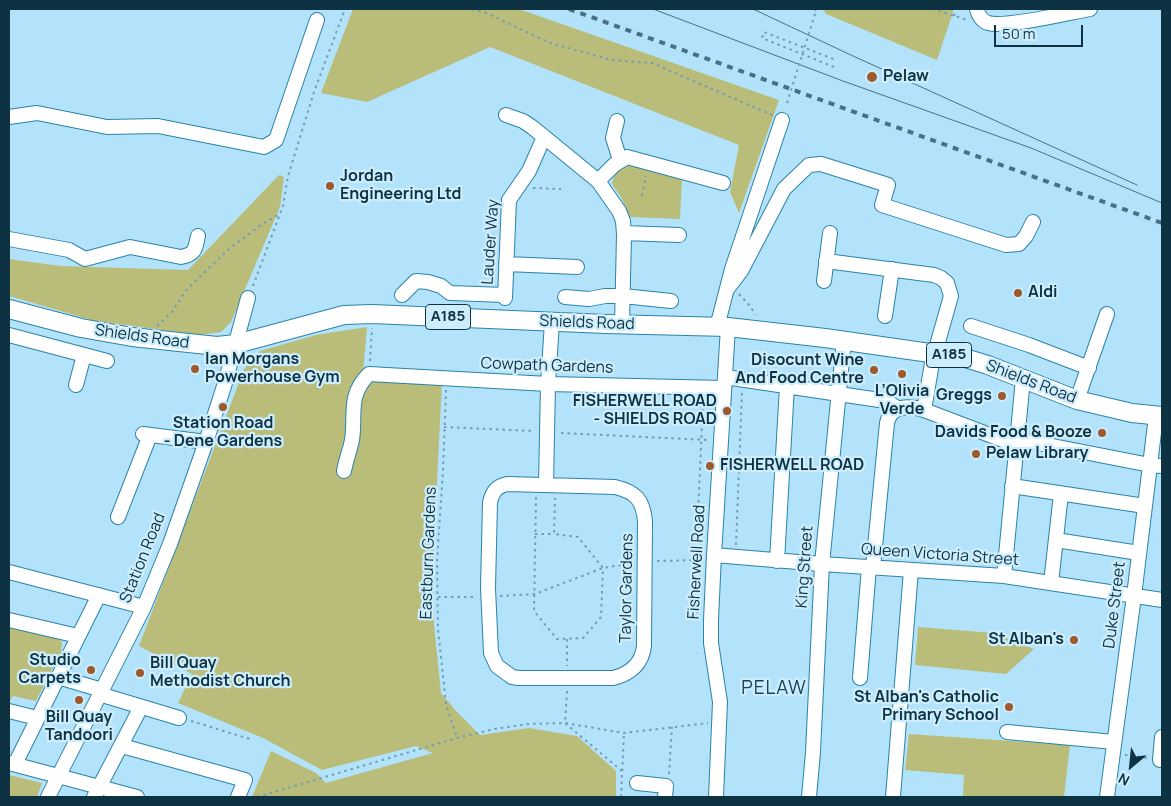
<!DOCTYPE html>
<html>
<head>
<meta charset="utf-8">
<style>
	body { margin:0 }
	#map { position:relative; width:1171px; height:806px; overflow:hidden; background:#b3e2fb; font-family:Manrope,sans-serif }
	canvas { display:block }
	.frame { position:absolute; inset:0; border:10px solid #0d3241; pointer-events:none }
	.north { position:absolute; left:1106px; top:741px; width:50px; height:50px; -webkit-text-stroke:4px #cdedfd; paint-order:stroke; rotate:208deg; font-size:14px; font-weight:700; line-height:20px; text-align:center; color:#0d3241 }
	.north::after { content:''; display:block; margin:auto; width:18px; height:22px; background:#0d3241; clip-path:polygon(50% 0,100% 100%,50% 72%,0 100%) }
	.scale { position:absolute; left:994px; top:25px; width:89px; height:22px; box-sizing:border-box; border:2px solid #0d3241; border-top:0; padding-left:6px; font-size:15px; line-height:18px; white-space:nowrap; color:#0d3241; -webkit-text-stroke:4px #cdedfd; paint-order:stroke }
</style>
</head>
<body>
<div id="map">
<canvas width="1171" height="806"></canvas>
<div class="frame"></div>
<div class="north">N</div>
<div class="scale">50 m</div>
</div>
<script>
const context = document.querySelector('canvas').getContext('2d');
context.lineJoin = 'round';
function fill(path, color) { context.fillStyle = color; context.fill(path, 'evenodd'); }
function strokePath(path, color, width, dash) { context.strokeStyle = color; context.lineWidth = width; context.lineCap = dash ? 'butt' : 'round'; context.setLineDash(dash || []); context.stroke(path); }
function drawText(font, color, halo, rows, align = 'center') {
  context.font = font + ' Manrope,sans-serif'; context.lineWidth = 4.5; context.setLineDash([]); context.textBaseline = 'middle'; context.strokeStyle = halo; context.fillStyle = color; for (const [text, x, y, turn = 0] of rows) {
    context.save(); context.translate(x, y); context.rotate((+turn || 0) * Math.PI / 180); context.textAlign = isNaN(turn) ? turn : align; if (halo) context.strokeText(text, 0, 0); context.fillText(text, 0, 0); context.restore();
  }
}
fill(new Path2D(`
	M353 9H519L779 100 739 213 730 192 739 145 490 47 367 102 321 93Z
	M823 9H954L937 60 826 14Z
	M627 163 682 178 680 219 630 217 621 197 612 184C614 174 618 168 627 163Z
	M279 175 284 177 280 207 231 322 221 332 201 335 95 321 9 296V259L61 266 188 270Z
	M367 327 363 374 442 383 433 560 434 625 441 693 457 712 480 735 529 728 577 736 616 771V797H252L271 751 316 773 326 783 433 753 416 746 322 770 263 738 178 703 192 674 139 646 244 369 260 351 316 335Z
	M9 626 57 636 62 642 61 652 36 701 13 696 9 702Z
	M918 627 994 633 1034 649 1006 674 915 665Z
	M909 734 1070 745 1064 797H963L964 775 905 770Z
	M9 775 42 783 37 797H9Z`), '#babd7a');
const minor = new Path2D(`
	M977 9C978 15 982 21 988 23 1006 28 1068 13 1090 9
	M506 115 523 121 532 127 598 181 619 211 623 221 624 235 622 325
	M9 117 37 113 107 127 158 126 264 147 276 140 317 20
	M617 121 613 138 620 160
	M598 181 614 165 627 157 723 183
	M624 233 679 235
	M9 239 69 250 85 259 130 247 181 257C196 254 195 249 198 236
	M826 261 934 275 941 278 947 283 951 296 932 363 924 410
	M506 264 577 267
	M824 281 830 233
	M728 288 741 271 784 189 809 165 821 164 888 185 882 205 1006 245 1019 244 1026 236 1033 222
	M402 295 416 281 428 282 441 286 450 293 505 295
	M565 297 589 299 605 296H623L671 301
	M505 298 509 200 529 171 544 137
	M885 316 892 269
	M971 326 1029 345 1089 368
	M717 327 732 269 782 120
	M9 335 107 361
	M725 377 886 401 897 408
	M76 385 84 355
	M1077 400 1107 314
	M143 434 206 442
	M1017 439 1150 465 1162 466
	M344 471C346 460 350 450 352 440 356 415 347 396 369 374L548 384 724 388
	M507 484 615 487C636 492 643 500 645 521L644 646C642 664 630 674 613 678H519L512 677 497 666 491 653 488 588 490 502C493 491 496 487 507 484Z
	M546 485 548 384 552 322
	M1012 486 1145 506
	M118 517 150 435
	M1056 540 1139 553
	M714 555 822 564 1004 576 1162 600
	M777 561 787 386
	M873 567 887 423C891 404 910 406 924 410L1016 445
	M9 572 144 607
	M1004 576 1023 379
	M1051 583 1061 494
	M9 620 78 636
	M58 677 102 690
	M860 678 869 567
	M99 694 179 718
	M9 711 37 718
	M1007 732 1114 742
	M122 746 245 780 238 797
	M1160 760 1162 737
	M9 763 137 797
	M15 764 99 595
	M637 783 666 786 665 797
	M48 797 144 607 170 544 206 442 225 383 248 298
	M94 797 141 707
	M716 797 720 702 711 643V620L714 555 728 327
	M809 797 813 752 822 564 844 340
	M893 797 911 570
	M1107 797 1134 596 1156 416`);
const major = new Path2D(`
	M9 309 81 328 132 337 217 346 236 344 344 315 372 314 606 324 728 327 825 338 965 358 988 365 1077 400 1132 413 1162 416`);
strokePath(minor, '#2a83a8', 16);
strokePath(major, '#2a83a8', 20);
strokePath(new Path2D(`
	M472 9 486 13 550 43 612 60 652 63 772 115
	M815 9 816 11
	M932 9 968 20
	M954 16 956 9
	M834 67 762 38 764 32 836 60
	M533 188 561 189
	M642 196 646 176
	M253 286 283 206 288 176 314 92 345 9
	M739 294 751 307 755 315
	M157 326 172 312 187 289 229 249 262 224 280 214
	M1161 333H1162
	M370 361 372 328
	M446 390 443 471 437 560 438 629 446 704 457 738
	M444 427 534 431
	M561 433 708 440
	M536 497 534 611 557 639 583 638 601 617 603 568 578 537 554 534 555 498
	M535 534H554
	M736 545 742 392
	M657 561 700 560
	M500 596 535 594 603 568 633 563
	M438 597H475
	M697 613 696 560 703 401
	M567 639V666
	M567 691 565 723 623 772
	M191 721 250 739
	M1125 755 1147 758
	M669 774 672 727
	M257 797 457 738 494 729 528 724 565 723 624 733 708 723
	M621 797 624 733`), '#729db2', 2, [2.5, 4]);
strokePath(minor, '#fff', 14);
strokePath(major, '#fff', 18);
strokePath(new Path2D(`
	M653 9 843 81 1031 148 1162 203
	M753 9 853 56 1137 185`), '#497184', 1);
strokePath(new Path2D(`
	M569 9 1162 223`), '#497184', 4, [6, 6]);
strokePath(new Path2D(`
	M787 103 816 11`), '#729db2', 2, [2.5, 4]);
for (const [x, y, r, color] of [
	[872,77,6,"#9d582c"],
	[330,186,5,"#9d582c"],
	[1018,293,5,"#9d582c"],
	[195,369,5,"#9d582c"],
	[874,370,5,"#9d582c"],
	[902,374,5,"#9d582c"],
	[1002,396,5,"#9d582c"],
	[223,407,5,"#9d582c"],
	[727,411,5,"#9d582c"],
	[1102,433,5,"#9d582c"],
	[976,454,5,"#9d582c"],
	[710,466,5,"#9d582c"],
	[1074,640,5,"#9d582c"],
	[91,670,5,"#9d582c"],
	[140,673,5,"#9d582c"],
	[79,700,5,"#9d582c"],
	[1009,707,5,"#9d582c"]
]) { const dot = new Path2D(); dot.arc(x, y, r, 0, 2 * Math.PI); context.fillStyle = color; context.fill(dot); strokePath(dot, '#cdedfd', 2); }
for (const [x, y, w] of [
	[448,317,45],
	[949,355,45]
]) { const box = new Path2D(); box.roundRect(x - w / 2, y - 12.5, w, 25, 4); context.fillStyle = '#cdedfd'; context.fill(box); strokePath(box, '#0d3241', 1); }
drawText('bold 15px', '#0d3241', null, [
	["A185",448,317],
	["A185",949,355]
]);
drawText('bold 16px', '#0d3241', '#cdedfd', [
	["Pelaw",883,77],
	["Jordan",340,177],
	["Engineering Ltd",340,195],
	["Aldi",1028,293],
	["Ian Morgans",205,360],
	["Powerhouse Gym",205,378],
	["Disocunt Wine",864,361,"right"],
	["And Food Centre",864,379,"right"],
	["L’Olivia",902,392,"center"],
	["Verde",902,410,"center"],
	["Greggs",992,396,"right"],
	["FISHERWELL ROAD",717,402,"right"],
	["- SHIELDS ROAD",717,420,"right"],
	["Station Road",223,424,"center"],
	["- Dene Gardens",223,442,"center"],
	["Davids Food & Booze",1092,433,"right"],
	["Pelaw Library",986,454],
	["FISHERWELL ROAD",720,466],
	["St Alban's",1064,640,"right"],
	["Studio",81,661,"right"],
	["Carpets",81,679,"right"],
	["Bill Quay",150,664],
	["Methodist Church",150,682],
	["St Alban's Catholic",999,698,"right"],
	["Primary School",999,716,"right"],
	["Bill Quay",79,718,"center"],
	["Tandoori",79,736,"center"]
], 'left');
drawText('16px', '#0d3241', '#cdedfd', [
	["Lauder Way",491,242,-86],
	["Shields Road",587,323,2],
	["Shields Road",142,337,8],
	["Cowpath Gardens",547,366,2],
	["Shields Road",1031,382,21],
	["Eastburn Gardens",429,553,-88],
	["Queen Victoria Street",940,555,4],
	["Station Road",143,558,-68],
	["Fisherwell Road",697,562,-87],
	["King Street",805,567,-86],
	["Taylor Gardens",627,588,-89],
	["Duke Street",1115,605,-83]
]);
context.letterSpacing = '1px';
drawText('19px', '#174559', '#cdedfd', [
	["PELAW",774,689]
]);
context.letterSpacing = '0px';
</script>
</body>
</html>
